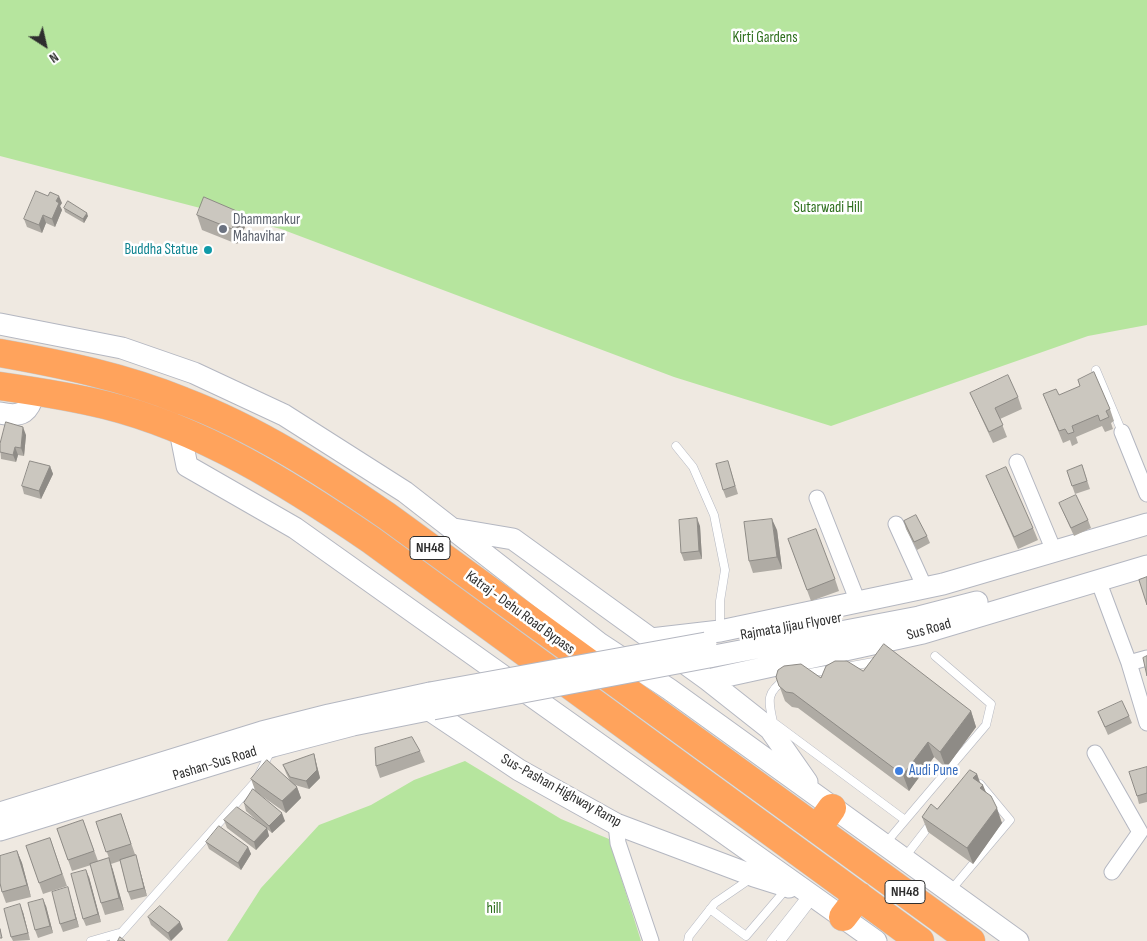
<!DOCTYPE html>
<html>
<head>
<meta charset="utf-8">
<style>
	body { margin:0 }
	#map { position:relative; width:1147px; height:941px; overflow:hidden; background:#efe9e1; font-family:"Sofia Sans Condensed",sans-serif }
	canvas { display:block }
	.north { position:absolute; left:20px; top:20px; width:50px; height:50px; -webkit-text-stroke:4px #fff; paint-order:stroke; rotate:145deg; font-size:14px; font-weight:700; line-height:20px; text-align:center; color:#2e2e2e }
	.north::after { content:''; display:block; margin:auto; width:18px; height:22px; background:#2e2e2e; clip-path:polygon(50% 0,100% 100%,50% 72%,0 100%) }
</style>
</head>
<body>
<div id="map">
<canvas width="1147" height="941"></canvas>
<div class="north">N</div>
</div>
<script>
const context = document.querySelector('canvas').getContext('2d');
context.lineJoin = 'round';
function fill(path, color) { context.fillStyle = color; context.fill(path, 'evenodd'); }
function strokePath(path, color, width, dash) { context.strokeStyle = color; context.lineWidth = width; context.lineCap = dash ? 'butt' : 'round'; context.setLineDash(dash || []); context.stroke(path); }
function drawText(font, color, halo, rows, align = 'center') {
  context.font = font + ' "Sofia Sans Condensed",sans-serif'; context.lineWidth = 5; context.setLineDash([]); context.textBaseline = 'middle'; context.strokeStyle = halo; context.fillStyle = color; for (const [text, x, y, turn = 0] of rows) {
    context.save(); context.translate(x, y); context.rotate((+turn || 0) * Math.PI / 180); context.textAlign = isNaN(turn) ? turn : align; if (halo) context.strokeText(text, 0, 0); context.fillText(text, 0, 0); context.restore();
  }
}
fill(new Path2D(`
	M0 0H1147V325L1088 336 831 426 674 377 281 229 0 156Z
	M465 761 561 819 609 839 641 941H227L261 888 319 825 371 805 414 780Z`), '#b6e59e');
const lane = new Path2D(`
	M1096 370 1122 432
	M676 446 693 467 714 515 725 570 720 601V629
	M846 667 879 661
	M804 674 832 669
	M786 679C766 692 768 700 773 722L905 820
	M885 844 986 725 991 704 935 656
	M905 857 932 822
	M951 890 1010 820 980 784
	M710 909 746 936 787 888
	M91 941 119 933
	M114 941 256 781 271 750
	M688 941 689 936 715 903 750 879
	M771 941 808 894
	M781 941 813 899`);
const street = new Path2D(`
	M1122 432 1147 494
	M1017 462 1054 551
	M817 498 858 602
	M896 524 925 588
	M1098 580 1129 663 1147 723
	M1129 663 1147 658
	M1095 753 1140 832 1112 872
	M616 824 618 843 651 941`);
const secondary = new Path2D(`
	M0 324 122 348 194 373 284 415 405 492 599 643 669 689 1018 941
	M0 413C23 418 29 412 35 391
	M180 431 187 466 295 528 876 941
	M454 529 513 539 708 680 770 729 807 782
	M651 639 720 631 943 584 1147 524
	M709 657 919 617 977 602
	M708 680 923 633 1147 566
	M428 709 519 770 616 824 754 876 789 887
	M0 813 262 732 329 715 430 693
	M0 830 273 746 353 725 433 709`);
const highway = new Path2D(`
	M0 353C62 364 124 377 183 401 257 429 323 472 387 516L971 941
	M0 386C35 391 70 396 105 405 202 429 289 484 371 540L920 941
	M817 829 832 808
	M843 917 859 896`);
strokePath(lane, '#b4b7c1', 9);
strokePath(street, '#b4b7c1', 17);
strokePath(secondary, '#b4b7c1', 23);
strokePath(highway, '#c9c9c9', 29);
strokePath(lane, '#fff', 8);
strokePath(street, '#fff', 15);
strokePath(secondary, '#fff', 21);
strokePath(highway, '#ffa35c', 28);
const secondaryBridge = new Path2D(`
	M430 693 706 643
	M433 709 709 657`);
strokePath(secondaryBridge, '#b4b7c1', 23, []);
strokePath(secondaryBridge, '#fff', 21);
fill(new Path2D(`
	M62 203 60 206 62 210 55 227 46 223 42 233 27 227 24 219Z
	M64 208 88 216 84 223 65 212Z
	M197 215 245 227 237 244 202 230Z
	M970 393 1018 397 1022 409 1000 419 1007 437 993 443 975 404Z
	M1043 394 1110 409 1114 421 1111 423 1113 429 1105 432 1102 426 1076 437 1078 443 1072 446 1070 440 1063 443Z
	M26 435 24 456 18 455 16 462 1 459 0 444Z
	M728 461 738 494 726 498 723 490Z
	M1082 465 1090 489 1075 494 1067 471Z
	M50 466 53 474 41 499 24 494 22 486Z
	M986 476 1033 528 1038 540 1018 549 991 487Z
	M1059 503 1088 520 1091 528 1074 536Z
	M904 521 927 536 930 543 917 550 906 529Z
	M700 526 702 559 684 561 681 553Z
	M777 530 782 569 753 573 749 561Z
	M788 539 835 579 839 591 811 601Z
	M863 671 971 711 976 727 946 768 934 757 909 791 798 708 792 707 785 701 776 677 821 678Z
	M1098 712 1129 716 1132 723 1108 735Z
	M420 751 425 762 380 778 376 766Z
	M314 754 320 778 309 789 295 785 297 787 301 798 286 813 259 794 285 821 272 833 267 829 269 836 256 850 227 828 224 820 263 826 246 811 244 803 255 790 251 779 290 781 286 773 283 765Z
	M1147 767V802L1139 804 1137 796Z
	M977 774 980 782 986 792 1002 823 973 864 928 832 922 817 937 809Z
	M121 814 138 863 147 896 131 900 128 892 120 861 111 864 124 910 105 915 101 903 91 865 72 871 57 829 83 820 98 861 109 858 96 822Z
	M50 838 67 886 43 894 26 846Z
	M206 842 248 847 251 854 241 870 209 849Z
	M17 851 22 863 31 897 6 903 2 892Z
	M89 877 101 922 86 926 83 919Z
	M70 895 79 927 63 932 60 924Z
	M46 906 53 933 38 938 35 930Z
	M23 912 30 940 13 941 11 937Z
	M148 917 183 929 170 941 151 925Z`), '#afaba4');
fill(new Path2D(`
	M59 196 62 203 60 206 62 210 55 227 52 219 56 201Z
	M239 212 245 227 237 244 232 229Z
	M87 213 88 216 84 223 83 219Z
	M43 215 46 223 42 233 39 225Z
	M23 427 26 435 24 456 21 448Z
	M15 447 18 455 16 462 13 455Z
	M50 466 53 474 41 499 39 491Z
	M697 518 700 526 702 559 699 551Z
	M772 519 777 530 782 569 777 557Z
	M971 711 976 727 946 768 940 752Z
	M928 742 934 757 909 791 903 775Z
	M314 754 320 778 309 789 306 781Z
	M977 774 981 787 983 785 989 800 973 778Z
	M297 787 301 798 286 813 282 801Z
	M997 808 1002 823 973 864 967 848Z
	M282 813 285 821 272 833 269 826Z
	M267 828 269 836 256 850 254 842Z
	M248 847 251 854 241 870 238 863Z
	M17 851 22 863 31 897 27 885Z
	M136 855 138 863 147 896 144 888Z
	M109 858 113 870 124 910 119 898Z
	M86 870 89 877 101 922 98 914Z
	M68 887 70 895 79 927 76 919Z
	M43 899 46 906 53 933 50 926Z
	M20 904 23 912 30 940 28 933Z
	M180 922 183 929 171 941 168 933Z`), '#8e8b86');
const building = new Path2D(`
	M36 191 48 196 50 192 59 196 56 201 59 203 52 219 43 215 39 225 24 219Z
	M204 197 239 212 232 229 197 215Z
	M68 201 87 213 83 219 64 208Z
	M1094 372 1110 409 1106 411 1109 417 1100 421 1098 415 1072 426 1074 432 1068 434 1065 429 1059 431 1043 394 1056 389 1059 395 1080 386 1078 380Z
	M1008 375 1018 397 995 408 1003 425 989 432 970 393Z
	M6 422 23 427 21 448 15 447 13 455 0 452V444Z
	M30 461 50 466 39 491 22 486Z
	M728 461 735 486 723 490 716 464Z
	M1082 465 1087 481 1072 486 1067 471Z
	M1006 467 1033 528 1014 537 986 476Z
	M1076 495 1088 520 1071 528 1059 503Z
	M916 515 927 536 914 542 904 521Z
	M697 518 699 551 681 553 679 520Z
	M772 519 777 557 749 561 744 522Z
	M816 529 835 579 807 590 788 539Z
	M1147 577V605L1139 580Z
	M884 644 971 711 940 752 928 742 903 775 793 693 786 692 779 686 776 677 778 670 784 666 801 664 821 678 826 666 835 661H847L863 671Z
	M1147 656V676L1143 658Z
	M1122 701 1129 716 1105 727 1098 712Z
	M412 737 420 751 376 766 375 748Z
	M314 754 317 770 306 781 290 777 283 765Z
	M267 760 297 787 282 801 251 779Z
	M1147 767V793L1137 796 1129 772Z
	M970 770 977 774 973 778 983 785 980 788 991 796 997 808 967 848 922 817 931 804 937 809Z
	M253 789 282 813 269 826 244 803Z
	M237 807 267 828 254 842 224 820Z
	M121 814 131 844 106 852 96 822Z
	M83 820 94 851 68 860 57 829Z
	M219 826 248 847 238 863 206 842Z
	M50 838 62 874 39 883 26 846Z
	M17 851 27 885 2 892 0 883V856Z
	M136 855 144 888 128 892 120 860Z
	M109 858 119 898 101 903 90 864Z
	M86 870 98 914 83 919 71 874Z
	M68 887 76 919 60 924 52 892Z
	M43 899 50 926 35 930 28 903Z
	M20 904 28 933 11 937 4 909Z
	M160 906 180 922 168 933 148 917Z
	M0 929 2 938H0Z
	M120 937 125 941H118Z`);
fill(building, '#cbc7bf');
strokePath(building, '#8e8b86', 1);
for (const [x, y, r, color] of [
	[223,229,5,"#6b7280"],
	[208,250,5,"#0f9aa8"],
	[899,771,5,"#3f7fe0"]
]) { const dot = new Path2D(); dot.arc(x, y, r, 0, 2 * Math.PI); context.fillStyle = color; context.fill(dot); strokePath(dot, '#fff', 2); }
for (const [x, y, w] of [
	[430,548,40],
	[905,892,40]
]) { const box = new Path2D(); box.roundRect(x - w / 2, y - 11.5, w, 23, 4); context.fillStyle = '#fff'; context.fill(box); strokePath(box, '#2e2e2e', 1); }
drawText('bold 14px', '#2e2e2e', null, [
	["NH48",430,548],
	["NH48",905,892]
]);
drawText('15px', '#2c6e1b', '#fff', [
	["Kirti Gardens",765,38],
	["Sutarwadi Hill",828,208],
	["hill",494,909]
]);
drawText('15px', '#5b616d', '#fff', [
	["Dhammankur",233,220],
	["Mahavihar",233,237]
], 'left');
drawText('15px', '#0d838f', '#fff', [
	["Buddha Statue",198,250]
], 'right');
drawText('15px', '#2e2e2e', '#fff', [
	["Katraj - Dehu Road Bypass",520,613,36],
	["Rajmata Jijau Flyover",791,627,-10],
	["Sus Road",929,630,-16],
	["Pashan-Sus Road",215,764,-17],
	["Sus-Pashan Highway Ramp",561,791,29]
]);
drawText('15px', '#366cbe', '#fff', [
	["Audi Pune",909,771]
], 'left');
</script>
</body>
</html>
